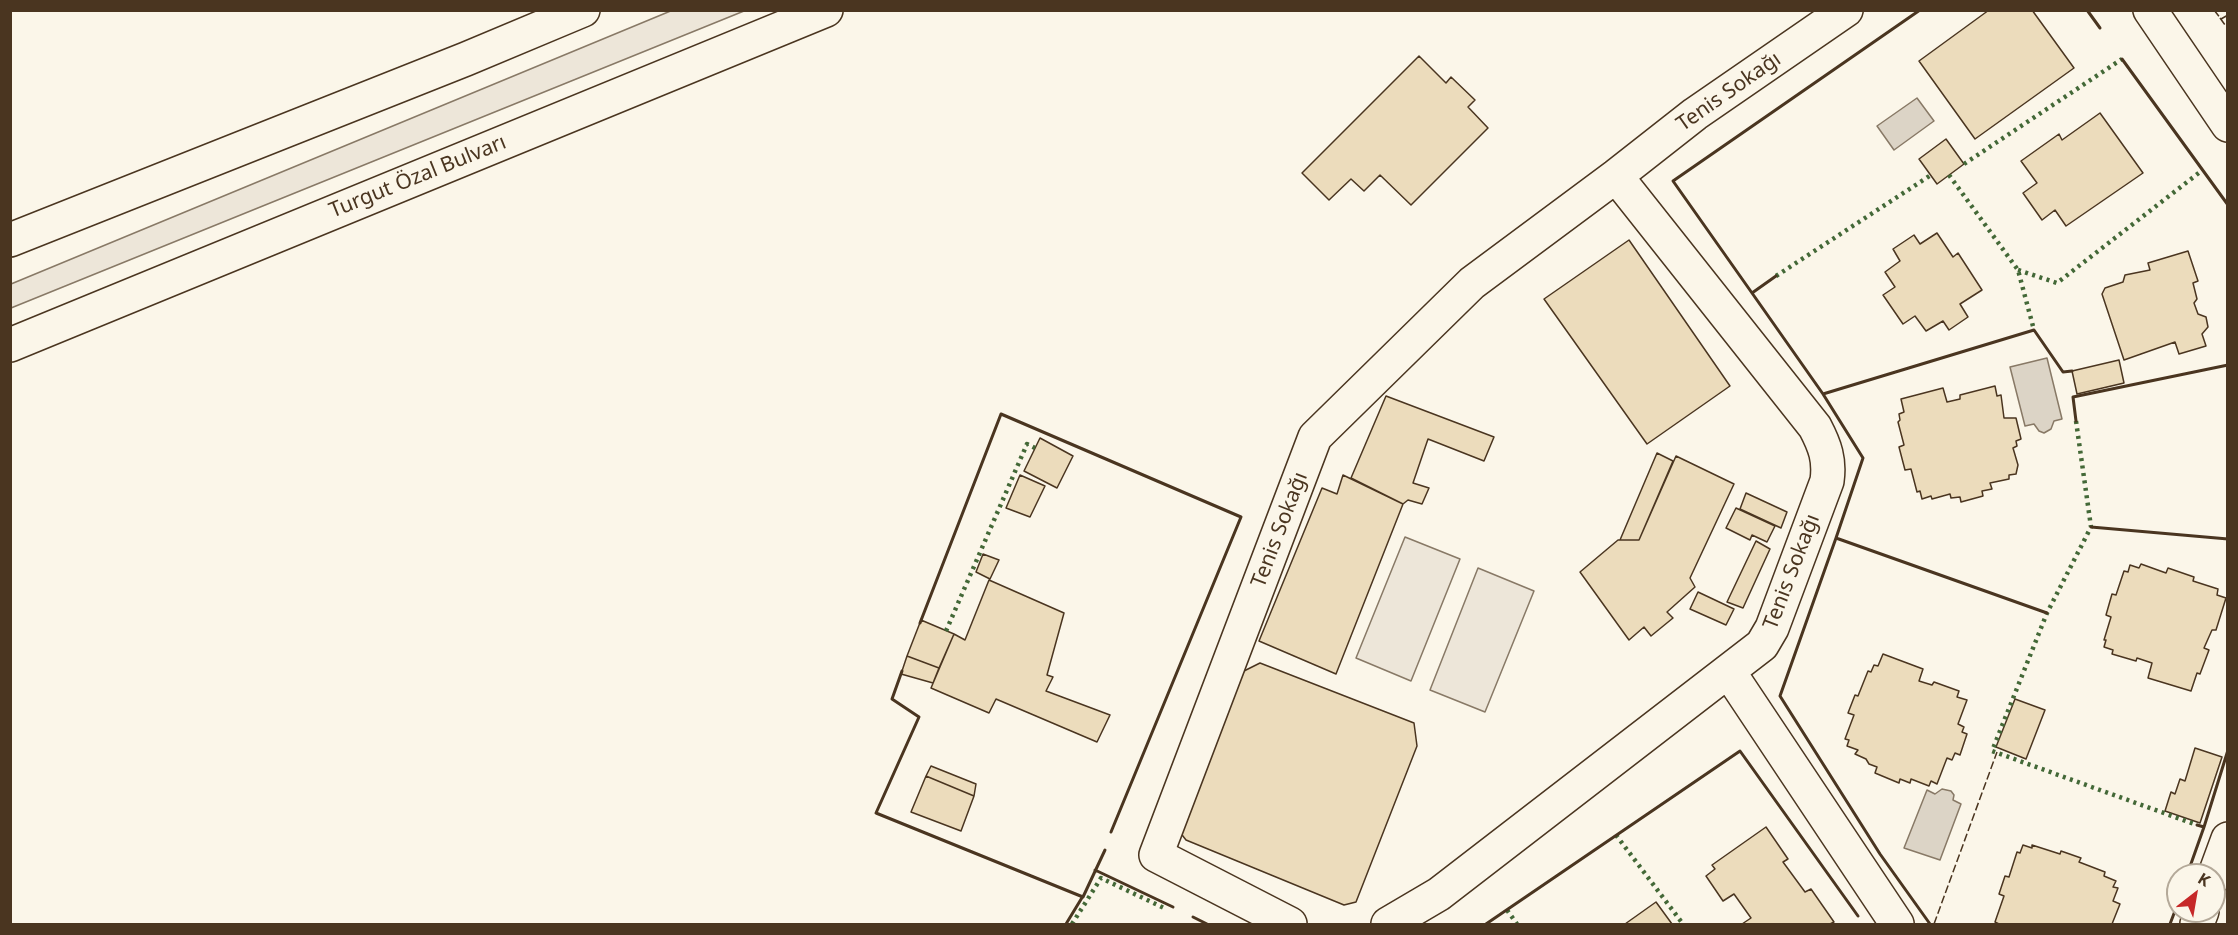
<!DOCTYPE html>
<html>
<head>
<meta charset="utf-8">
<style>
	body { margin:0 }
	#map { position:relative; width:2238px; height:935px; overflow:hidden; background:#fbf6e9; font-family:"Noto Sans",sans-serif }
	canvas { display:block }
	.frame { position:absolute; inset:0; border:12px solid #4a3520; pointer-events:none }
	.north { position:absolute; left:2166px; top:863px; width:60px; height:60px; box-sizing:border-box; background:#fbf6e9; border:2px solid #b4a999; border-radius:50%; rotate:31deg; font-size:16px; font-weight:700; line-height:24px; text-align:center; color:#4a3520 }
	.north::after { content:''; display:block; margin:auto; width:21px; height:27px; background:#c62828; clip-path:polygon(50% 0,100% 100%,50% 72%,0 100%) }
</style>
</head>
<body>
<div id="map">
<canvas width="2238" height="935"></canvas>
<div class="frame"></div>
<div class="north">K</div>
</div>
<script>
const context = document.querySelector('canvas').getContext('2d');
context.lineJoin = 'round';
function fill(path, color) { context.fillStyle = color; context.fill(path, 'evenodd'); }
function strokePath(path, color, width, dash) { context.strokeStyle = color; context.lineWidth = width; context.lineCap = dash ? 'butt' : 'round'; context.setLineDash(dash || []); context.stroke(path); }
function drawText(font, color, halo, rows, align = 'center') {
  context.font = font + ' "Noto Sans",sans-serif'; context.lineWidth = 4.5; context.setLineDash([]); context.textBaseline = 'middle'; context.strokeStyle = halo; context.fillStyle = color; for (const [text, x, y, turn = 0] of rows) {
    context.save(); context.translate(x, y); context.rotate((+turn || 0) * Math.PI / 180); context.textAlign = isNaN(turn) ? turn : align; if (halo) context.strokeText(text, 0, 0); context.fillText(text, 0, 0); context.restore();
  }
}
const green = new Path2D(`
	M673 10 744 11 11 308V284Z
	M1405 537 1460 559 1411 681 1356 658Z
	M1478 568 1534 591 1485 712 1430 690Z`);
fill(green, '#ede6d9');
strokePath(green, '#887966', 1.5);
const water = new Path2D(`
	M1917 98 1934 121 1894 150 1877 126Z
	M2047 358 2062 419 2054 421 2051 429 2044 433 2039 431 2034 424 2025 426 2010 367Z
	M1942 789 1951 791 1954 795 1953 800 1961 804 1940 860 1904 848 1927 790 1935 794Z`);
fill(water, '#dcd4c6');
strokePath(water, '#887966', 1.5);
const building = new Path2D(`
	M1989 10H2032L2074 68 1975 139 1919 61Z
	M1419 56 1446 83 1451 77 1475 100 1468 107 1488 128 1411 205 1380 175 1364 191 1351 179 1329 200 1302 173Z
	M2100 113 2143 173 2066 226 2055 210 2042 220 2023 193 2037 183 2021 161 2059 134 2062 140Z
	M1946 139 1964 164 1937 184 1919 159Z
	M1937 233 1953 257 1958 253 1982 290 1960 304 1968 317 1949 330 1943 321 1926 331 1915 316 1903 324 1883 295 1895 287 1885 272 1900 261 1893 249 1914 235 1920 244Z
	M1629 240 1730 386 1647 444 1544 299Z
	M2188 251 2198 281 2193 283 2197 299 2194 303 2198 314 2206 317 2208 327 2202 334 2206 346 2179 354 2175 342 2124 360 2102 294 2105 288 2123 282 2125 275 2150 270 2148 263Z
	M2119 360 2124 383 2077 394 2072 371Z
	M1995 386 1997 396 2001 395 2004 418H2016L2021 439 2016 441 2017 446 2013 448 2018 465 2016 474 2009 475V479L1990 483 1992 489 1982 491 1983 496 1961 502 1960 497 1951 498 1950 494 1932 499 1931 496 1922 499 1920 491 1917 492 1911 469 1905 470 1899 447 1904 445 1898 422 1900 420 1899 414 1904 412 1901 399 1943 388 1947 402 1960 399V395Z
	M1386 396 1494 437 1484 461 1428 439 1413 483 1429 488 1422 504 1408 500 1403 504 1351 478Z
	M1040 438 1073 456 1057 488 1024 471Z
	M1657 453 1673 461 1639 540H1620Z
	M1676 456 1734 484 1690 578 1695 587 1667 612 1673 618 1651 636 1644 627 1629 640 1580 572 1618 540H1639Z
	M1020 475 1045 486 1030 517 1006 508Z
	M1343 475 1403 504 1336 674 1259 641 1322 488 1337 494Z
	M1746 493 1787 512 1781 528 1740 509Z
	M1736 508 1775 526 1767 542 1752 535 1750 540 1726 528Z
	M1756 541 1770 549 1743 608 1727 602Z
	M983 554 999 560 990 579 976 572Z
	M2141 564 2166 573 2168 568 2194 577 2193 581 2218 589 2217 595 2226 598 2216 630H2212L2204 648 2209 650 2200 674 2197 673 2191 691 2148 678 2152 663 2137 658 2136 661 2112 654 2113 650 2104 647 2106 640H2104L2111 617 2106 615 2112 594 2116 595 2124 571 2128 572 2130 565 2139 568Z
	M989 580 1064 613 1047 675 1053 677 1046 691 1110 715 1097 742 996 699 989 713 931 688 954 634 965 640Z
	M1698 592 1734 609 1726 625 1690 609Z
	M921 620 954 634 939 668 907 656Z
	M1883 654 1923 669 1919 681 1932 685 1934 682 1959 691 1957 697 1967 700 1958 724 1964 727 1962 732 1967 734 1960 755 1955 753 1952 760 1947 758 1937 784 1931 781 1929 786 1911 779 1910 783 1900 779 1899 783 1875 773 1877 767 1869 764 1866 759 1855 754 1858 750 1847 746 1849 740 1845 739 1854 715 1848 713 1855 695 1858 696 1868 671 1871 672 1874 665 1878 666Z
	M907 656 939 668 933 683 901 674Z
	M1260 663 1414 723 1417 746 1356 902 1344 905 1186 840 1179 831 1244 671Z
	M2015 699 2045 710 2026 759 1996 747Z
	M2195 748 2222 757 2200 823 2165 811 2171 792 2175 794 2180 779 2185 781Z
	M931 766 976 784 974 796 926 776Z
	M926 776 974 796 961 831 911 812Z
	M1766 827 1788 859 1783 862 1805 892 1811 889 1834 922 1830 924H1742L1751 918 1734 894 1723 901 1706 876 1715 869 1712 865Z
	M2023 845 2032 848V845L2060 854 2061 851 2081 858 2079 862 2105 872 2104 876 2116 881 2113 887 2118 888 2113 901 2120 904 2112 924H1999L1995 922 2004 896 1999 894 2005 876 2009 877 2017 852 2020 853Z
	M1656 902 1672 924H1625Z`);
fill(building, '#ecdcbc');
strokePath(building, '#4a3520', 1.5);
const minor = new Path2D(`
	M2150 10 2228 125
	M1729 672 1897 924
	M2214 877 2228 839
	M1290 924 1156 855 1315 437 1472 283 1616 176 1695 114 1846 10
	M1388 924 1439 894 1762 645 1772 628 1827 481C1830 460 1825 446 1815 427L1616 176
	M2197 924 2202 911`);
const primary = new Path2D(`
	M10 240 466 59 583 10
	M10 345 826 10`);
strokePath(minor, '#4a3520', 36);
strokePath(primary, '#4a3520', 36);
strokePath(minor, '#fbf6e9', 33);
strokePath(primary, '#fbf6e9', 33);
strokePath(new Path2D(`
	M1964 164 2122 59
	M1949 175 2018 270 2034 330
	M2018 270 2057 283 2200 172
	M1776 276 1931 175
	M2076 421 2091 527 2047 613 1992 751 2197 825
	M946 631 1027 444 1035 448
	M1616 835 1683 924
	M1507 910 1517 924
	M1072 924 1101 878 1164 908`), '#436837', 4.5, [3, 4.5]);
strokePath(new Path2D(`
	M2214 10 2221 19 2228 15
	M2220 18 2228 29
	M1934 924 1997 752`), '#4a3520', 1.5, [8, 3]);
strokePath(new Path2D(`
	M2087 10 2100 28
	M2122 59 2228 205
	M1776 276 1752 293 1673 181 1920 10
	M1752 293 1823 394 2034 330 2063 372 2072 371
	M1823 394 1863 458 1836 538 2047 613
	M2076 421 2073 397 2228 365
	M2091 527 2228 539
	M1836 538 1780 696 1880 854 1930 924
	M920 623 1001 414 1241 517 1111 832
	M902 671 892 699 919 717 876 813 1083 897 1105 850
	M2197 825 2204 827 2228 750
	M1095 872V870L1173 907
	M2187 875 2204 827
	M1193 917 1207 924
	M1066 924 1083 896
	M1486 924 1740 751 1858 916
	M2170 924 2178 903`), '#4a3520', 3);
drawText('21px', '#4a3520', '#fbf6e9', [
	["Tenis Sokağı",1729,92,-35],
	["Turgut Özal Bulvarı",418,177,-22],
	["Tenis Sokağı",1280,530,-69],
	["Tenis Sokağı",1792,572,-69]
]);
</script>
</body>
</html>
